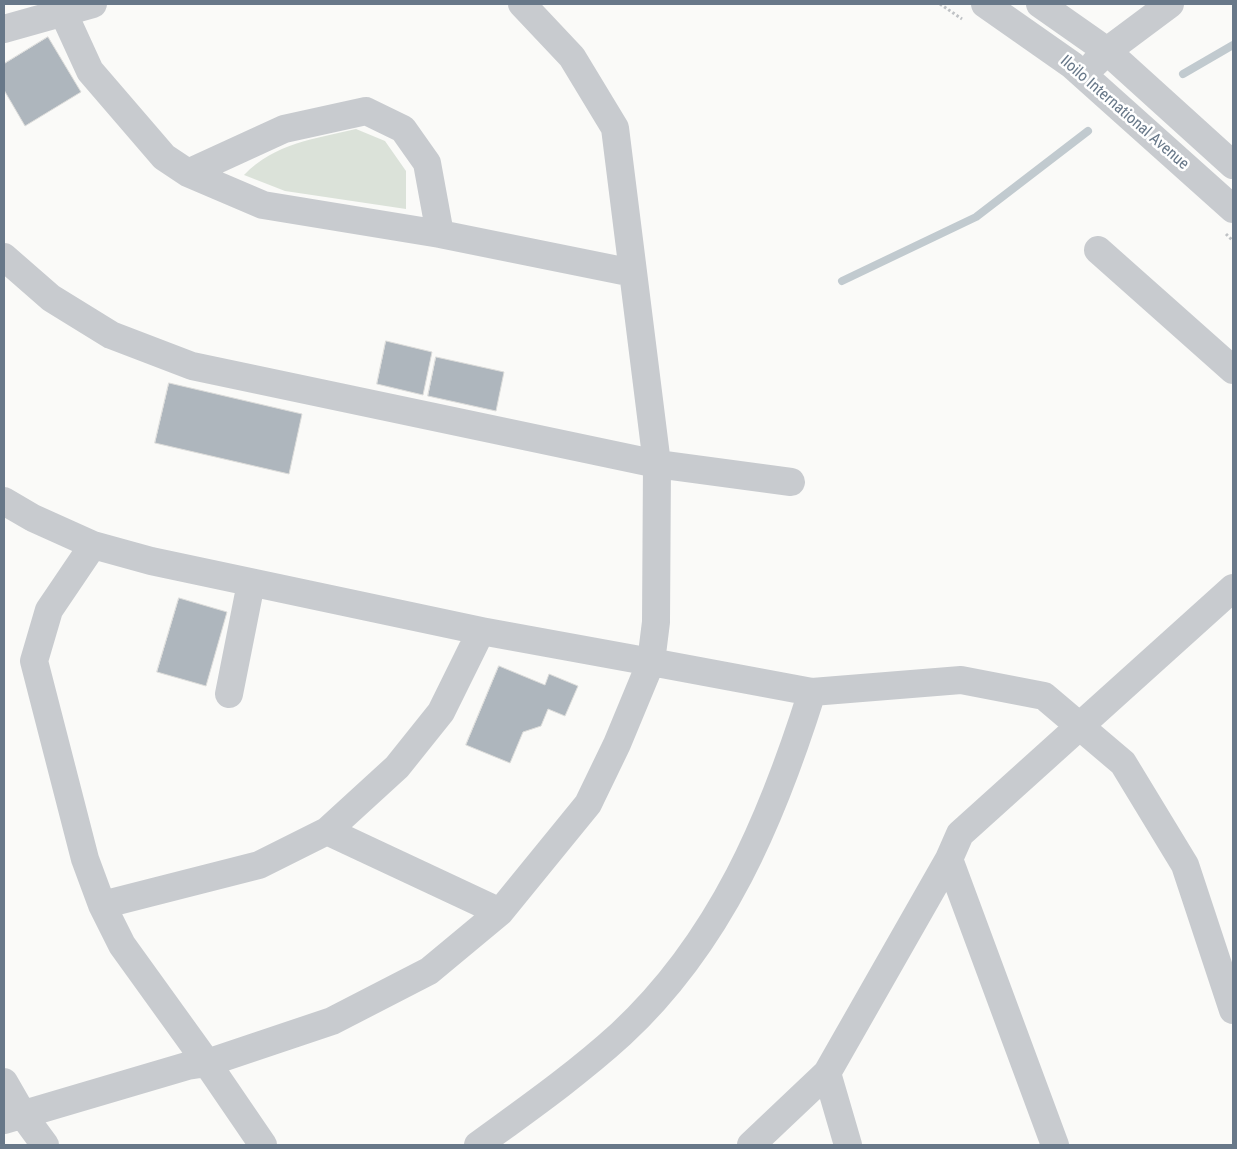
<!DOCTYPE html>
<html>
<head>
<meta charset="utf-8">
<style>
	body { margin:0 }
	#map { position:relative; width:1237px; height:1149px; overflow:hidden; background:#fafaf8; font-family:"Roboto Condensed",sans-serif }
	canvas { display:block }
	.frame { position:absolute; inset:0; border:5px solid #687889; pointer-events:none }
</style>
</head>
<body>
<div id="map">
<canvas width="1237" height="1149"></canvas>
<div class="frame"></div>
</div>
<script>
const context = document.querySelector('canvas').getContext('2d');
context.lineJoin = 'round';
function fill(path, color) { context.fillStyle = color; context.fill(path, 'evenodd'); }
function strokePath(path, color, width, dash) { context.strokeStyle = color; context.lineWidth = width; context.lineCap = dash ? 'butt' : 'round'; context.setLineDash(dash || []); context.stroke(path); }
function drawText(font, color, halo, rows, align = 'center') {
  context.font = font + ' "Roboto Condensed",sans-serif'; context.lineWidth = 5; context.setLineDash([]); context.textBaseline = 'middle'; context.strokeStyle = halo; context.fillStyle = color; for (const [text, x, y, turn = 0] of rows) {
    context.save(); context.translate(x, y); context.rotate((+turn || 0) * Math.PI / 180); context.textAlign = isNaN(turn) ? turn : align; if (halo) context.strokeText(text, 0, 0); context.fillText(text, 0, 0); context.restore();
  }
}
fill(new Path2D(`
	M356 129 385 141 406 171V209L285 191 244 175C275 143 314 139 356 129Z`), '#dbe2d9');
strokePath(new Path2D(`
	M1183 74 1233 45
	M842 281 976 217 1088 131`), '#c1cacf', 8);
const building = new Path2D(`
	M48 37 81 92 25 126 4 90V64Z
	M386 341 432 352 423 395 377 384Z
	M436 357 504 372 496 411 428 396Z
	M169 383 302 414 289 474 155 443Z
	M179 598 227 612 206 686 157 672Z
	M499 666 545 685 549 674 578 686 565 716 548 709 541 726 523 732 510 763 466 745Z`);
fill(building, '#aeb6bd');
strokePath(building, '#dcdcda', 1);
strokePath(new Path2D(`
	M940 4 962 19
	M1226 234 1233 241`), '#bfc2c5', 3, [2.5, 2.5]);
strokePath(new Path2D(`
	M985 4 1072 65 1233 209
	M1040 4 1107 51 1233 165
	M63 12 90 71 164 157 188 173 263 205 440 234 633 273
	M4 29 93 4
	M1095 63 1107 51 1170 4
	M188 173 284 129 366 111 403 129 427 163 440 234
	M1098 250 1233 370
	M4 257 51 298 111 335 192 366 657 464 791 482
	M4 501 33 518 93 545 151 561 481 631 651 662 656 622 657 464 615 128 572 57 522 4
	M93 545 49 610 34 661 85 859 102 905 122 945 207 1063 263 1145
	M229 694 251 583
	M327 831 500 912
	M949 859 1055 1145
	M102 905 259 865 327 831 397 767 441 712 481 631
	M827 1073 848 1145
	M4 1082 23 1115 45 1145
	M4 1120 187 1066 207 1063 332 1021 429 971 500 912 588 804 617 744 651 662 812 692 961 680 1044 696 1123 763 1185 865 1233 1010
	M478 1145C526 1110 576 1075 621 1034 721 941 772 819 812 692
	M751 1145 827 1073 949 859 960 834 1233 588`), '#c8cbcf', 28);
drawText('16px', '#687889', '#fff', [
	["Iloilo International Avenue",1124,113,41]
]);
</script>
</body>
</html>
